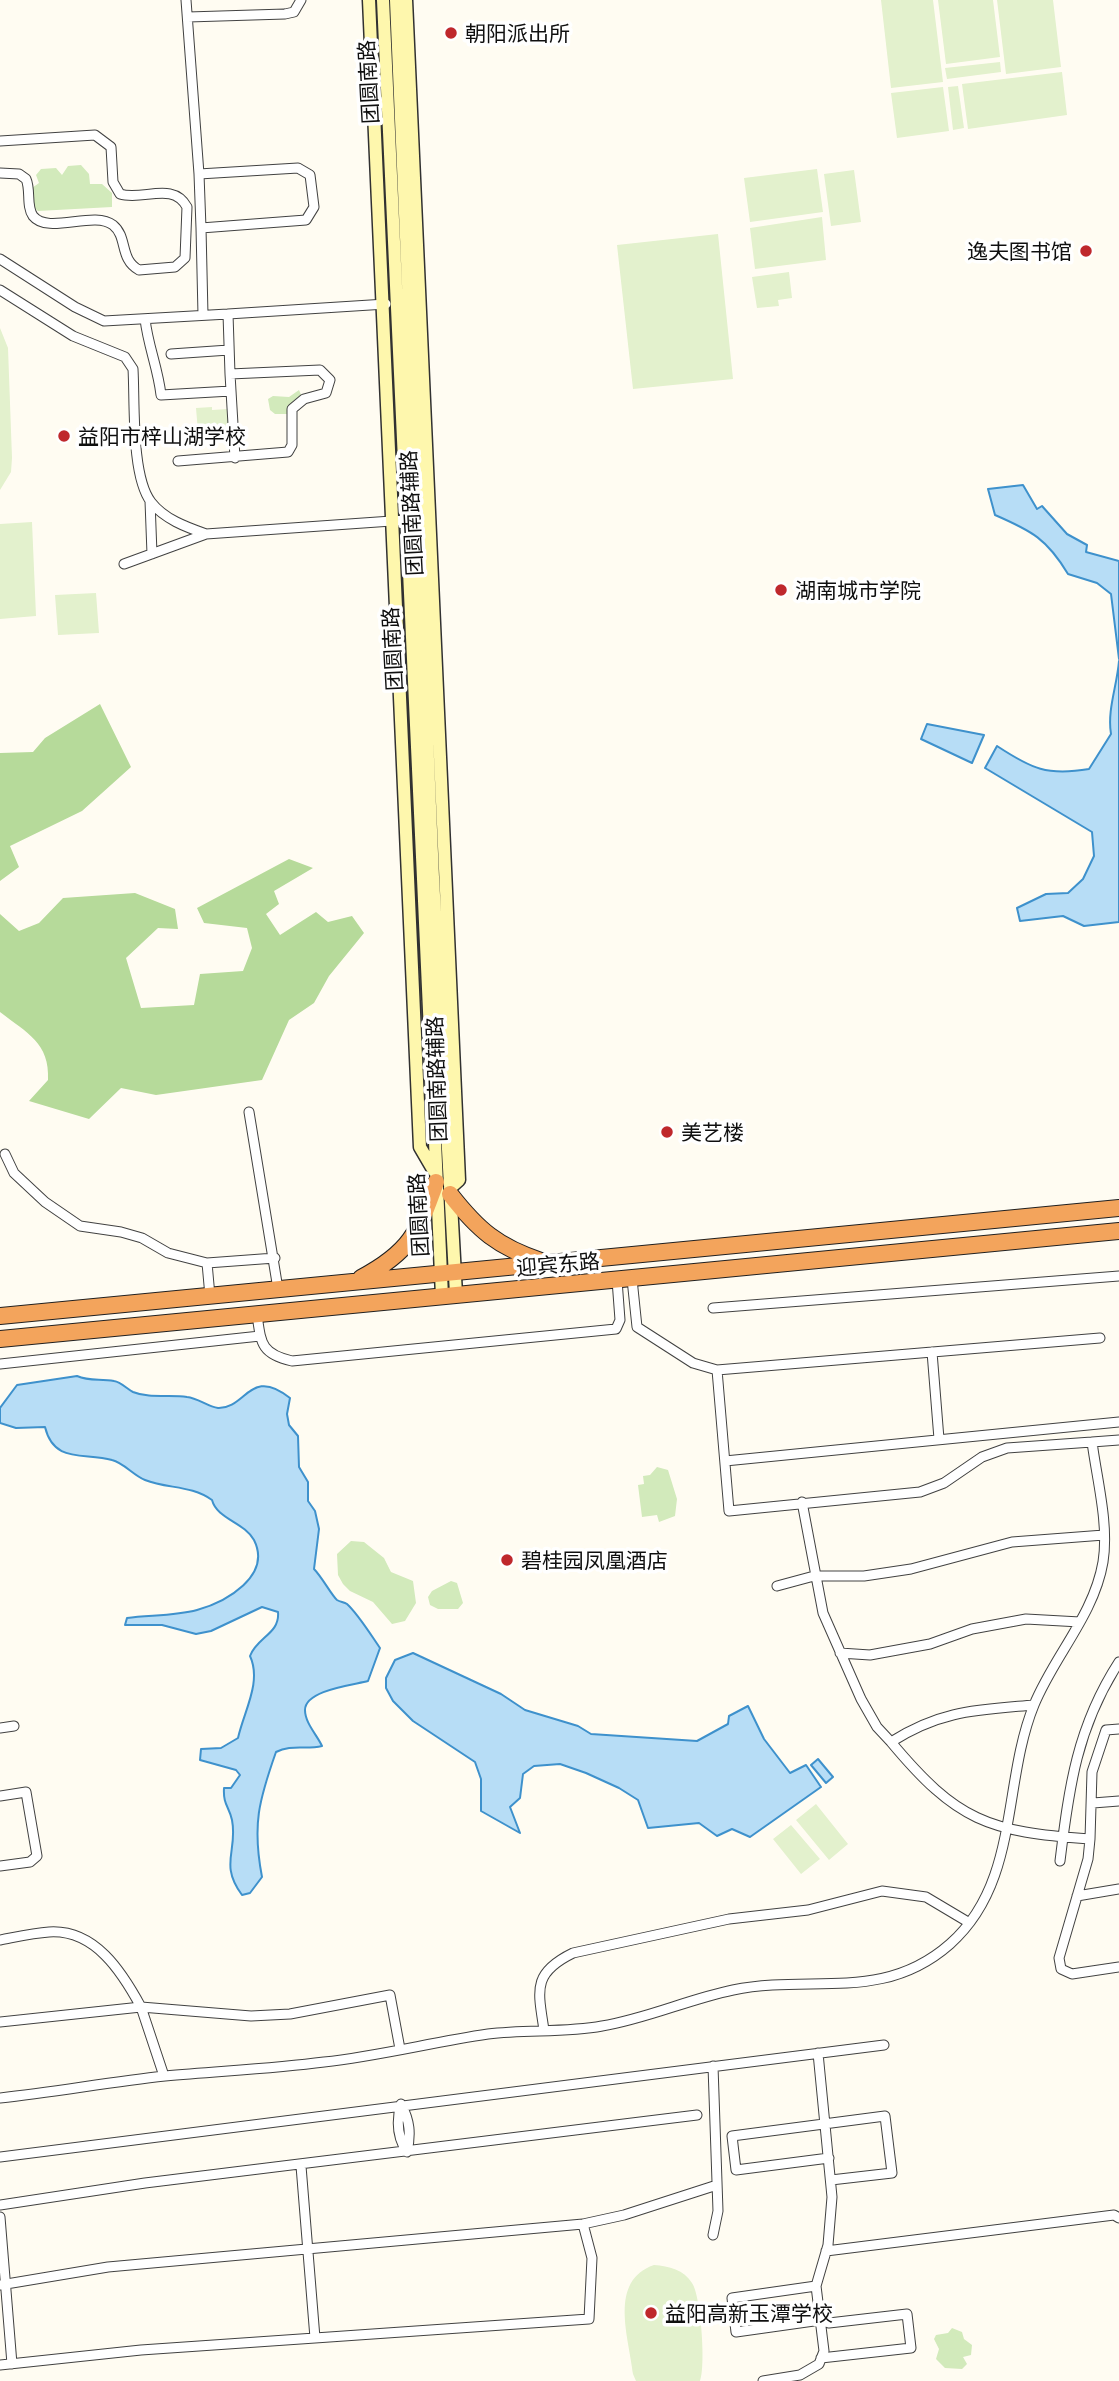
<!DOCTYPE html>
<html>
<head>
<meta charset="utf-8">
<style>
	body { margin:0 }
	canvas { display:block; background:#fffcf2 }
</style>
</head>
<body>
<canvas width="1119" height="2381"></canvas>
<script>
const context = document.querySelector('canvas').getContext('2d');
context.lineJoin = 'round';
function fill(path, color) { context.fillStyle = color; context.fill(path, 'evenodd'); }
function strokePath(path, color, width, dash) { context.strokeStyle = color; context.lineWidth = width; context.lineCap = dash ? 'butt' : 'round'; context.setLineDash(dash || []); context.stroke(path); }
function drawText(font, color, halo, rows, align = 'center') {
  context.font = font + ' Georgia,"Noto Sans SC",serif'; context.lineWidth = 7; context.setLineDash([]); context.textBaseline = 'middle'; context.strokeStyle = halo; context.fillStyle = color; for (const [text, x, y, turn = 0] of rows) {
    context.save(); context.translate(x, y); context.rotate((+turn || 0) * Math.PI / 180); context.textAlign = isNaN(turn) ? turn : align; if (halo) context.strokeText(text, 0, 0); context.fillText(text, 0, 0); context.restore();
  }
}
fill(new Path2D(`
	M81 165 89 174 90 184H102L112 193V207L38 211 33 207 32 188 39 183 36 175 41 169 56 168 62 175 68 166Z
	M299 390 302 397 293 401 288 414H275L270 410 268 399 273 396 289 397Z
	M657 1467 668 1470 677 1499 675 1516 659 1522 657 1515 642 1517 638 1485 644 1484 643 1476 650 1475Z
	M351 1541 364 1542 384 1558 391 1572 413 1581 416 1603 405 1621 392 1624 373 1602 350 1591 343 1584 338 1575 337 1554Z
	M451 1581 457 1583 463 1603 458 1609H438L430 1605 428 1597 432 1591Z
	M952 2328 962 2332 964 2339 972 2345 971 2355 963 2357 967 2364 962 2369 945 2368 936 2359 939 2349 934 2339 936 2335 948 2333Z`), '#d2eabb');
fill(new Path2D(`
	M100 704 131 767 82 811 10 846 19 867 0 881V753L33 752 45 738Z
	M289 859 313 868 274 891 279 904 266 914 280 935 316 912 328 922 352 916 364 933 329 976 314 1003 289 1020 262 1080 156 1095 121 1088 89 1119 29 1101 48 1080C50 1043 27 1033 0 1012V914L19 931 39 923 63 898 135 893 175 909 178 929 158 928 126 958 141 1008 194 1005 200 974 243 971 252 948 247 928 204 923 197 908Z`), '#b6da9a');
fill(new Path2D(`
	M881 0H933L943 82 891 88Z
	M938 0H993L1000 57 946 64Z
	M997 0H1053L1061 67 1006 74Z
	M1000 62 1001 72 947 79 945 68Z
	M1062 72 1067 115 968 129 962 84Z
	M958 86 964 128 953 130 948 87Z
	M943 87 949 131 897 138 891 93Z
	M817 169 823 212 750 222 744 178Z
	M854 170 861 222 831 226 824 174Z
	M822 217 826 260 755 269 750 228Z
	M718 234 733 379 633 389 617 245Z
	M789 272 792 298 778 300 779 306 757 308 752 277Z
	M0 328 8 348 12 458 11 472 0 490Z
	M212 407V410L228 409 230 433 198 432 196 408Z
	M32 522 36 616 0 619V524Z
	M96 593 99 633 58 635 55 595Z
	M816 1804 848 1844 829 1860 796 1820Z
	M791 1825 820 1859 801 1874 773 1839Z
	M654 2265C669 2266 684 2270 692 2283 701 2296 706 2366 700 2381H636L633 2374C629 2337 608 2281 654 2265Z`), '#e3f1cd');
const water = new Path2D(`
	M1023 485 1037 509 1042 506 1067 534 1087 545 1086 552 1119 561V659L1111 594 1097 583 1068 574C1047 539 1032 531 995 515L988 489Z
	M1119 661V922L1084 926 1063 916 1020 921 1017 908 1046 894 1068 893 1083 879 1094 856 1092 832 985 768 997 746C1032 769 1047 776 1089 769L1111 734C1107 710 1117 686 1119 661Z
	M927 724 984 735 972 763 921 739Z
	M77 1376C90 1382 101 1378 114 1381 121 1382 127 1389 133 1392 150 1399 170 1394 187 1397 198 1398 208 1407 218 1408 246 1409 250 1366 290 1398L287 1414 289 1425 298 1436 299 1467 308 1482V1501L315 1511 319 1529 314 1569C322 1577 332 1596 337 1600 340 1602 344 1602 347 1604 358 1614 371 1635 380 1648L368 1681C353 1685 305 1690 305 1710 305 1723 317 1735 322 1746 306 1750 291 1744 276 1752 259 1800 252 1825 262 1877L250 1893 242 1895C219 1864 238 1851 232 1820 229 1806 223 1805 224 1788H231L240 1775 236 1770 200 1760 201 1749 221 1748 238 1738C244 1711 262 1682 250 1656 257 1637 280 1634 278 1612L262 1607 211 1631 196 1634 162 1625H125L127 1618C150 1615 175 1616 197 1610 226 1602 272 1576 254 1540 244 1522 217 1519 212 1500 191 1485 168 1489 145 1480 133 1475 124 1463 112 1460 84 1452 54 1464 45 1427L16 1428 0 1423V1408L17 1385Z
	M413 1653 501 1694 525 1710 578 1726 591 1734 697 1741 728 1724 729 1716 748 1706 764 1739 790 1773 806 1765 821 1787 750 1837 732 1829 717 1836 699 1823 648 1828 638 1800 619 1788 586 1773 560 1764 534 1766 523 1774 520 1798 510 1807 520 1833 481 1811V1779L475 1762 413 1721 393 1701 386 1688V1678L395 1660Z
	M818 1759 833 1777 826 1783 811 1765Z`);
fill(water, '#b7ddf6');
strokePath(water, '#3e91cc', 2);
const street = new Path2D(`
	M186 0 199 174
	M188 17 285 14 294 12 301 0
	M0 141 95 135 111 147 113 182 120 194C143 201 173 181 187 207L185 258 175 267 139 270C119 259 128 237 113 225 94 210 48 235 33 216 26 206 31 190 26 179L19 174 0 173
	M201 228 199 174 298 168 310 175 314 207 306 220 201 228 203 315
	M0 259 75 307 104 321 228 314
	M0 290 73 336 125 357 133 369C135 402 131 476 151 502 164 519 186 527 206 534L406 520
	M145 319C148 346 158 368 161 395L231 391
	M171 354 229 350
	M230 374 235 458
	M178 461 288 452 292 445V409L304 399 326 393 330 380 320 370 230 374 228 314 386 304
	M150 501 152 554
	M124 564 206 534
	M249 1112 278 1289
	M5 1154 14 1173 45 1202 80 1226 121 1232 142 1238 168 1253 207 1263 275 1258
	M207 1263 210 1296
	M713 1308 1119 1276
	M257 1315C261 1343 261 1354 292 1361L616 1329 620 1320 617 1280
	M932 1352 939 1439
	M0 1364 260 1336
	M717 1370 1100 1338
	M1092 1442 1119 1440
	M725 1461 1119 1422
	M802 1502 823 1613 861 1699 877 1727 891 1742C941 1710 977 1710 1034 1705
	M777 1586 814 1576H864L911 1569 1012 1542 1104 1535
	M840 1653 870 1655 930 1644 972 1629 1026 1619 1080 1622
	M0 1728 14 1726
	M891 1742C957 1821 988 1832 1090 1839L1092 1772 1106 1730 1119 1729
	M0 1796 26 1792 37 1856 30 1862 0 1866
	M1093 1803 1119 1801
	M1090 1839 1088 1859 1059 1958 1061 1969 1072 1974 1119 1967
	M1060 1861C1069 1787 1077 1727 1119 1662
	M1077 1896 1119 1889
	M0 1940C16 1937 33 1933 49 1932 95 1929 122 1972 141 2007L251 2016 290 2014 390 1995 400 2049
	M0 2022 141 2007 164 2076
	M544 2030C538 1990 532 1973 573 1953L729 1919 808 1910 882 1891 926 1897 968 1922
	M0 2098C55 2092 110 2082 165 2076 218 2071 271 2069 324 2062 379 2056 433 2042 488 2034 526 2029 565 2033 602 2026 646 2019 689 1999 733 1990 812 1974 883 2003 950 1944 1020 1882 1002 1783 1034 1705 1054 1656 1094 1615 1103 1562 1109 1524 1097 1480 1092 1442L1007 1448 982 1457 944 1483 920 1492 729 1511 717 1370 693 1363 637 1327 632 1279
	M401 2104C410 2121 411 2134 407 2152 397 2137 396 2122 401 2104Z
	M0 2157 884 2045
	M829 2158 736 2170 732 2136 885 2116 892 2173 831 2180
	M0 2205 145 2183 697 2115
	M0 2217 12 2364
	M713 2235 718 2211 713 2066
	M826 2251 1114 2215 1119 2218
	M0 2285 108 2267 583 2224
	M816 2286 732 2298 736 2332 821 2320 829 2323 907 2314 911 2348 821 2358
	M315 2338 589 2319 592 2258 583 2224 624 2215 717 2185
	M0 2365 141 2350 315 2338 301 2166
	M763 2381 800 2375 819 2364 824 2351 816 2286 828 2245 832 2197 818 2053`);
const secondary = new Path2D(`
	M369 0 420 1147 434 1171
	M383 0 442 1296
	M396 0 433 877 456 1294
	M406 0 459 1180 450 1188`);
const highway = new Path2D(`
	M450 1194C478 1230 498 1247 541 1261
	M361 1278C410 1252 418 1233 436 1182
	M0 1316 1119 1208
	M0 1339 1119 1231`);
strokePath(street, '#424242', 11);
strokePath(secondary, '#313131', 15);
strokePath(highway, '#202020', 18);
strokePath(street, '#fff', 9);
strokePath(secondary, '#fef7ad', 12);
strokePath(highway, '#f3a45c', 16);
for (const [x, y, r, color] of [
	[451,33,7,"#bf282c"],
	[1086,251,7,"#bf282c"],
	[64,436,7,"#bf282c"],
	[781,590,7,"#bf282c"],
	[667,1132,7,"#bf282c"],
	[507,1560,7,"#bf282c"],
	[651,2313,7,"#bf282c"]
]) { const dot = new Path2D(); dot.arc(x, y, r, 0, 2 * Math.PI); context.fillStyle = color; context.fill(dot); strokePath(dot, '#fff', 2.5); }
drawText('21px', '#0f0f0f', '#fff', [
	["朝阳派出所",465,33],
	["逸夫图书馆",1072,251,"right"],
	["益阳市梓山湖学校",78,436],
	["湖南城市学院",795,590],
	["美艺楼",681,1132],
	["碧桂园凤凰酒店",521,1560],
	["益阳高新玉潭学校",665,2313]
], 'left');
drawText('21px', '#0f0f0f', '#fff', [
	["团圆南路",368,82,-93],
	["团圆南路辅路",411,513,-93],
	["团圆南路",392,649,-93],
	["团圆南路辅路",436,1079,-92],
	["团圆南路",418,1215,-93],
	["迎宾东路",558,1264,-5]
]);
</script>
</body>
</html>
